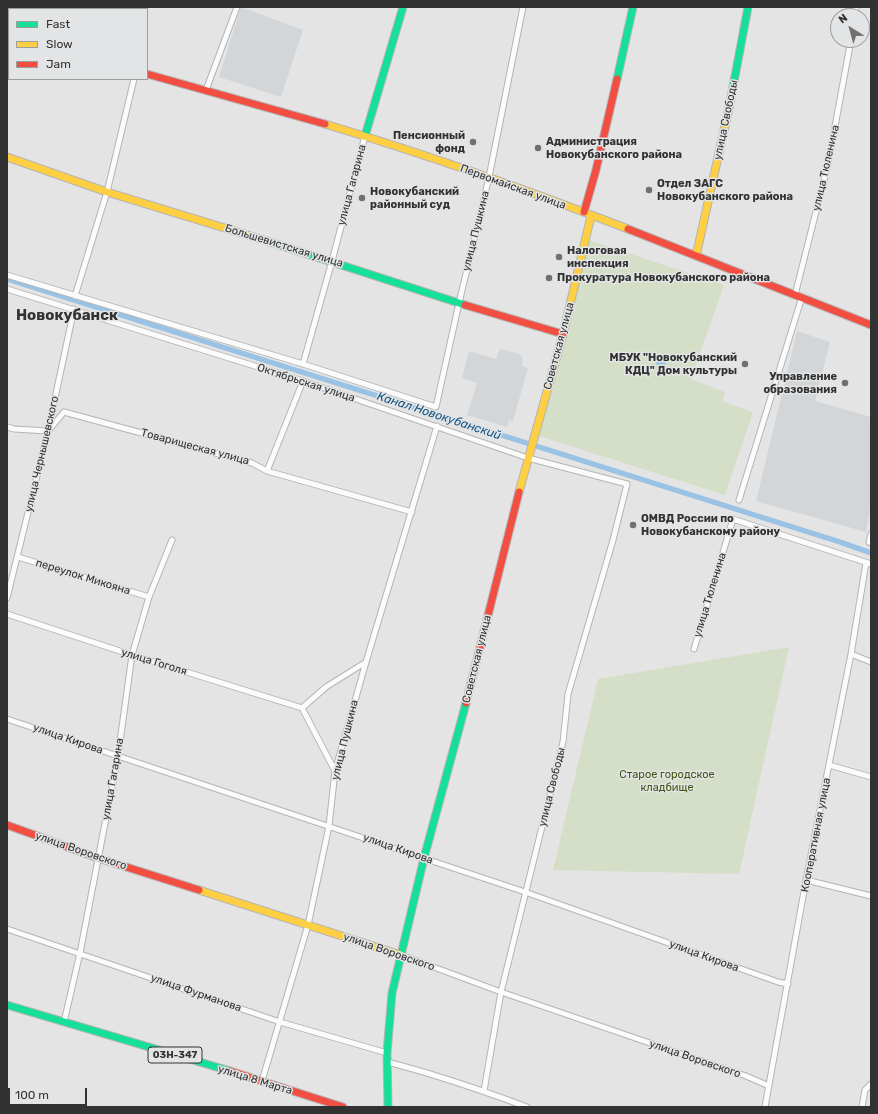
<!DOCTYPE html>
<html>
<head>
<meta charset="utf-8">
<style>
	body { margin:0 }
	#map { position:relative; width:878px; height:1114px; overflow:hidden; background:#e4e4e4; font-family:Rubik,sans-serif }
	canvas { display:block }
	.frame { position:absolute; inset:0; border:8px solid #323232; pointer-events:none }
	.legend { position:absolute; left:8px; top:8px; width:140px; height:72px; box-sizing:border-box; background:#e3e4e5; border:1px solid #9c9d9d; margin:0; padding:5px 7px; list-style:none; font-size:12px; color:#323232 }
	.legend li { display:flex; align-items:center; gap:8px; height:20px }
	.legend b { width:20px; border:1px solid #9c9d9d }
	.north { position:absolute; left:830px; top:8px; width:40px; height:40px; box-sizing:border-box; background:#e3e4e5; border:1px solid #9c9d9d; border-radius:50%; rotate:323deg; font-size:11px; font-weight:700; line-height:16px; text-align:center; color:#323232 }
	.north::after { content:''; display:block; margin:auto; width:14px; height:18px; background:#707070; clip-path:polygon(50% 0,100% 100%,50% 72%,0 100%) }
	.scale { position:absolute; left:8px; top:1088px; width:79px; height:18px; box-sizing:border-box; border:2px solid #323232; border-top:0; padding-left:5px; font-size:12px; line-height:14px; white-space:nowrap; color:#323232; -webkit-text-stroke:3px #e3e4e5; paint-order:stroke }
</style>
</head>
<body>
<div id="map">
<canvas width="878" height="1114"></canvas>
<div class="frame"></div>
<ul class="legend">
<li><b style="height:5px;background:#16e098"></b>Fast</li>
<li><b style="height:5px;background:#ffcf43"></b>Slow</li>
<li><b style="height:5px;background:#f24e42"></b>Jam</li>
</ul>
<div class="north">N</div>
<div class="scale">100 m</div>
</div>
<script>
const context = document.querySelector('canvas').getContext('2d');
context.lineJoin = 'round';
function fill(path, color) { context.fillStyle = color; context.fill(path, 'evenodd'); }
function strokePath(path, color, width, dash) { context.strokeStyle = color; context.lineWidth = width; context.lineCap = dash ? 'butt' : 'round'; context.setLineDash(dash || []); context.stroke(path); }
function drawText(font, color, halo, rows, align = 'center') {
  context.font = font + ' Rubik,sans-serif'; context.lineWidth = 3; context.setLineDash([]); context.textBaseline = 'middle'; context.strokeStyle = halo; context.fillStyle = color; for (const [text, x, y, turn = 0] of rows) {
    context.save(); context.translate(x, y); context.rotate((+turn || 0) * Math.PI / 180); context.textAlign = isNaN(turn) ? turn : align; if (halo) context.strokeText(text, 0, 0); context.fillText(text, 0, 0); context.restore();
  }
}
fill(new Path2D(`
	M241 7 303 30 281 97 219 77Z
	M797 331 830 342 815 401 871 417V505L866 532 756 501Z
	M500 349 520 354 523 359 522 366 528 368 513 421 509 420 507 427 467 415 477 383 462 378 469 351 496 359Z`), '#d3d6d9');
fill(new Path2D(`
	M589 240 724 285 691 379 725 392 722 401 753 412 725 495 539 436Z
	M789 647 739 874 553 870 598 679Z`), '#d5dfc7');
fill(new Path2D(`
	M655.5 361a5.5 5.5 0 1 1 11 0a5.5 5.5 0 1 1-11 0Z`), '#99c2e4');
strokePath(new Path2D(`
	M7 279 840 542 871 553`), '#99c2e4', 5.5);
const street = new Path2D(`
	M17 9V7
	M855 16 856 7
	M7 44 9 37
	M206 90 237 7
	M7 275 303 364 436 407 459 303 489 177 523 7
	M7 289 303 381 528 458 627 484 613 540 568 694 563 742 501 992 484 1091
	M795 295 828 164 851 40
	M75 296 107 192 134 79
	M303 364 332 261 365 136
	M7 427 14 429 48 431 64 412 252 463 267 471 412 512
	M267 471 303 381
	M739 500 802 297
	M871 534 869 542 871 543
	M18 557 149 597
	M7 598 48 431 74 309
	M7 614 132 655 302 708 326 687 366 662
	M694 649 733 519 871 564
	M851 654 871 662
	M302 708 335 771
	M7 719 525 892 778 982 788 984
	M829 765 871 777
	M806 880 871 896
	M7 929 280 1022 387 1053
	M401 955 501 992 746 1076 769 1086
	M64 1022 80 953 118 756 132 655 149 597 172 540
	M387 1062C435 1074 481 1090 527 1107
	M262 1081 308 925 329 826 335 771 366 662 437 426
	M765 1107 806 880 851 654 866 563
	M862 1107 865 1090 871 1084`);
const fast = new Path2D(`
	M617 79 633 7
	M729 108 748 7
	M365 136 403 7
	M267 241 465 305
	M7 1005 230 1071
	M388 1107 387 1053 392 993 424 858 466 703`);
const slow = new Path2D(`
	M325 124C428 155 528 190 628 229
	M7 157 107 192 267 241
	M696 256 729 108
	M519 492 563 334 591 216
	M199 890 401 955`);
const jam = new Path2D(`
	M7 33 9 34
	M147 74 325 124
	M584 212 596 170 617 79
	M628 229 871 325
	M465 305 563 334
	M466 703 519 492
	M7 825 98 858 199 890
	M230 1071 343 1107`);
strokePath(street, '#b4b4b4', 7);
strokePath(fast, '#b4b4b4', 9);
strokePath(slow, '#b4b4b4', 9);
strokePath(jam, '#b4b4b4', 9);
strokePath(street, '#fbfbfb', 5);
strokePath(fast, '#16e098', 7);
strokePath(slow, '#ffcf43', 7);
strokePath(jam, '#f24e42', 7);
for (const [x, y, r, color] of [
	[473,142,4,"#707070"],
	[538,148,4,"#707070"],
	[649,190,4,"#707070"],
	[362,198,4,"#707070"],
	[559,257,4,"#707070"],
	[549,278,4,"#707070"],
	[745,364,4,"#707070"],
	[845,383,4,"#707070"],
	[633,525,4,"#707070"]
]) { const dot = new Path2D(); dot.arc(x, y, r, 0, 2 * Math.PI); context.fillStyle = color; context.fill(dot); strokePath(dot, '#e3e4e5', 1.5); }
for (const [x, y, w] of [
	[175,1055,54]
]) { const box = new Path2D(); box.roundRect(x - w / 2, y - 8, w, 16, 3); context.fillStyle = '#e3e4e5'; context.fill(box); strokePath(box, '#323232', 1); }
drawText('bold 10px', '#323232', null, [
	["03Н-347",175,1055]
]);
drawText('11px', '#323232', '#e3e4e5', [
	["улица Свободы",726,120,-78],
	["улица Тюленина",826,168,-77],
	["улица Гагарина",352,185,-75],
	["Первомайская улица",513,187,20],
	["улица Пушкина",476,231,-76],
	["Большевистская улица",284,246,17],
	["Советская улица",559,346,-75],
	["Октябрьская улица",306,383,18],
	["Товарищеская улица",195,447,15],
	["улица Чернышевского",42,454,-77],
	["переулок Микояна",83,577,17],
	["улица Тюленина",710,595,-73],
	["Советская улица",477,659,-76],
	["улица Гоголя",154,662,17],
	["улица Кирова",68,739,19],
	["улица Пушкина",345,740,-76],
	["улица Гагарина",113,779,-80],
	["улица Свободы",552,787,-76],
	["Кооперативная улица",816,835,-79],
	["улица Кирова",398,849,19],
	["улица Воровского",81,851,19],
	["улица Воровского",389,952,19],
	["улица Кирова",704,956,20],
	["улица Фурманова",196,993,19],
	["улица Воровского",695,1059,19],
	["улица 8 Марта",255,1080,17]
]);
drawText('bold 11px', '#323232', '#e3e4e5', [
	["Пенсионный",465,136,"right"],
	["фонд",465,149,"right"],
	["Администрация",546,142],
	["Новокубанского района",546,155],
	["Отдел ЗАГС",657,184],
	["Новокубанского района",657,197],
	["Новокубанский",370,192],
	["районный суд",370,205],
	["Налоговая",567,251],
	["инспекция",567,264],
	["Прокуратура Новокубанского района",557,278],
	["МБУК \"Новокубанский",737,358,"right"],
	["КДЦ\" Дом культуры",737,371,"right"],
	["Управление",837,377,"right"],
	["образования",837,390,"right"],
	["ОМВД России по",641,519],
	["Новокубанскому району",641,532]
], 'left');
drawText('11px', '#3f560f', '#e3e4e5', [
	["Старое городское",667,775],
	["кладбище",667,788]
]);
drawText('italic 12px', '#145583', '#e3e4e5', [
	["Канал Новокубанский",439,416,18]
]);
drawText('bold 15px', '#323232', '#e3e4e5', [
	["Новокубанск",67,316]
]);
</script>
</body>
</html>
